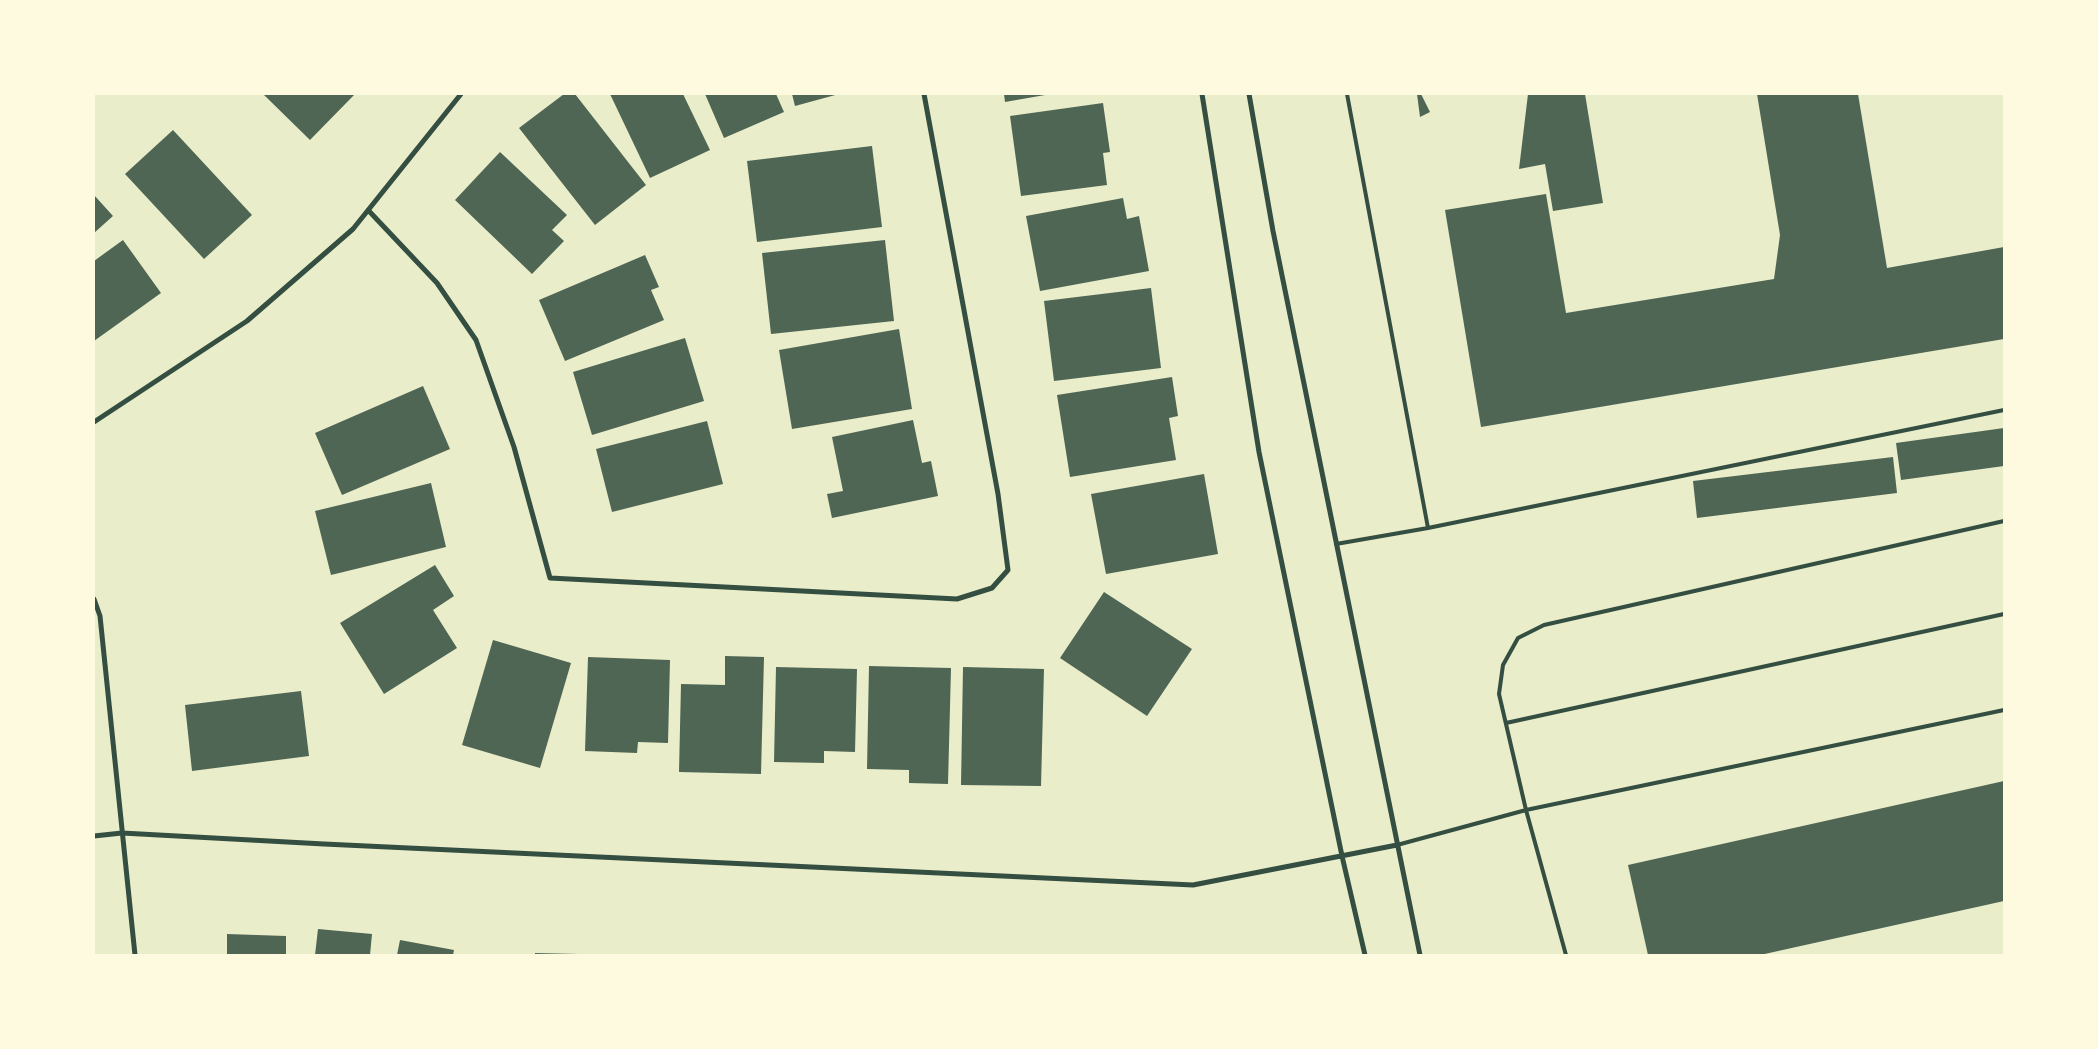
<!DOCTYPE html>
<html>
<head>
<meta charset="utf-8">
<style>
	body { margin:0 }
	#map { position:relative; width:2098px; height:1049px; overflow:hidden; background:#e9edc9; font-family:Raleway,sans-serif }
	canvas { display:block }
	.frame { position:absolute; inset:0; border:95px solid #fefae0; pointer-events:none }
</style>
</head>
<body>
<div id="map">
<canvas width="2098" height="1049"></canvas>
<div class="frame"></div>
</div>
<script>
const context = document.querySelector('canvas').getContext('2d');
context.lineJoin = 'round';
function fill(path, color) { context.fillStyle = color; context.fill(path, 'evenodd'); }
function strokePath(path, color, width, dash) { context.strokeStyle = color; context.lineWidth = width; context.lineCap = dash ? 'butt' : 'round'; context.setLineDash(dash || []); context.stroke(path); }
fill(new Path2D(`
	M263 94H355L310 140Z
	M564 94H575L646 185 595 225 519 128Z
	M610 94H683L710 150 650 178Z
	M705 94H776L784 112 724 138Z
	M792 94H839L795 106Z
	M1004 94H1045V95L1005 102Z
	M1417 94H1421L1430 112 1420 117Z
	M1528 94H1585L1603 203 1553 211 1545 164 1519 169Z
	M1757 94H1858L1887 268 2004 247V339L1481 427 1445 210 1546 194 1566 313 1774 279 1780 235Z
	M1103 103 1110 152 1103 153 1107 185 1021 196 1010 116Z
	M173 130 252 215 204 259 125 174Z
	M872 146 882 227 757 242 747 161Z
	M500 152 567 215 552 230 564 241 532 274 455 200Z
	M94 195 113 216 94 233Z
	M1123 198 1127 219 1139 216 1149 271 1040 291 1026 216Z
	M123 240 161 293 94 341V261Z
	M885 240 894 321 771 334 762 253Z
	M645 255 659 287 651 290 664 320 565 361 539 300Z
	M1151 288 1161 368 1054 381 1044 301Z
	M899 329 912 409 792 429 779 350Z
	M685 338 704 401 592 435 573 372Z
	M1172 377 1178 416 1169 418 1176 460 1070 477 1057 395Z
	M423 386 450 449 342 495 315 433Z
	M913 420 922 463 931 461 938 496 832 518 827 494 843 491 832 437Z
	M707 421 723 484 612 512 596 449Z
	M2004 428V466L1901 480 1896 443Z
	M1893 457 1897 493 1697 518 1693 481Z
	M1204 474 1218 554 1106 574 1091 494Z
	M431 483 446 547 331 575 315 511Z
	M435 565 454 596 433 610 457 648 384 694 340 623Z
	M1104 592 1192 649 1147 716 1060 658Z
	M493 640 571 663 540 768 462 745Z
	M725 656 764 657 761 774 679 772 681 684 725 685Z
	M588 657 670 660 668 743 638 742 637 753 585 751Z
	M869 666 951 668 948 784 909 783V770L867 769Z
	M776 667 857 669 855 752 824 751V763L774 762Z
	M963 667 1044 669 1041 786 961 785Z
	M301 691 309 756 192 771 185 705Z
	M2004 781V901L1760 955H1648L1628 865Z
	M318 929 372 934 370 955H315Z
	M227 934 286 936V955H227Z
	M400 940 454 950 453 955H397Z
	M535 953 579 954V955H535Z`), '#4f6655');
strokePath(new Path2D(`
	M1347 94 1428 528
	M2004 521 1544 625 1518 638 1503 665 1499 694 1526 810 2004 710
	M1336 544 1428 528 2004 410
	M1506 723 2004 614
	M1397 845 1526 810 1566 955`), '#344e41', 4);
strokePath(new Path2D(`
	M1202 94 1259 452 1342 856 1365 955
	M1249 94 1273 231 1420 955
	M368 210 437 283 476 340 514 447 550 578 957 599 992 588 1008 570 998 494 924 94
	M94 422 247 321 353 229 461 94
	M94 599 100 616 135 955
	M94 836 122 833 324 844 1193 885 1397 845`), '#344e41', 5);
</script>
</body>
</html>
